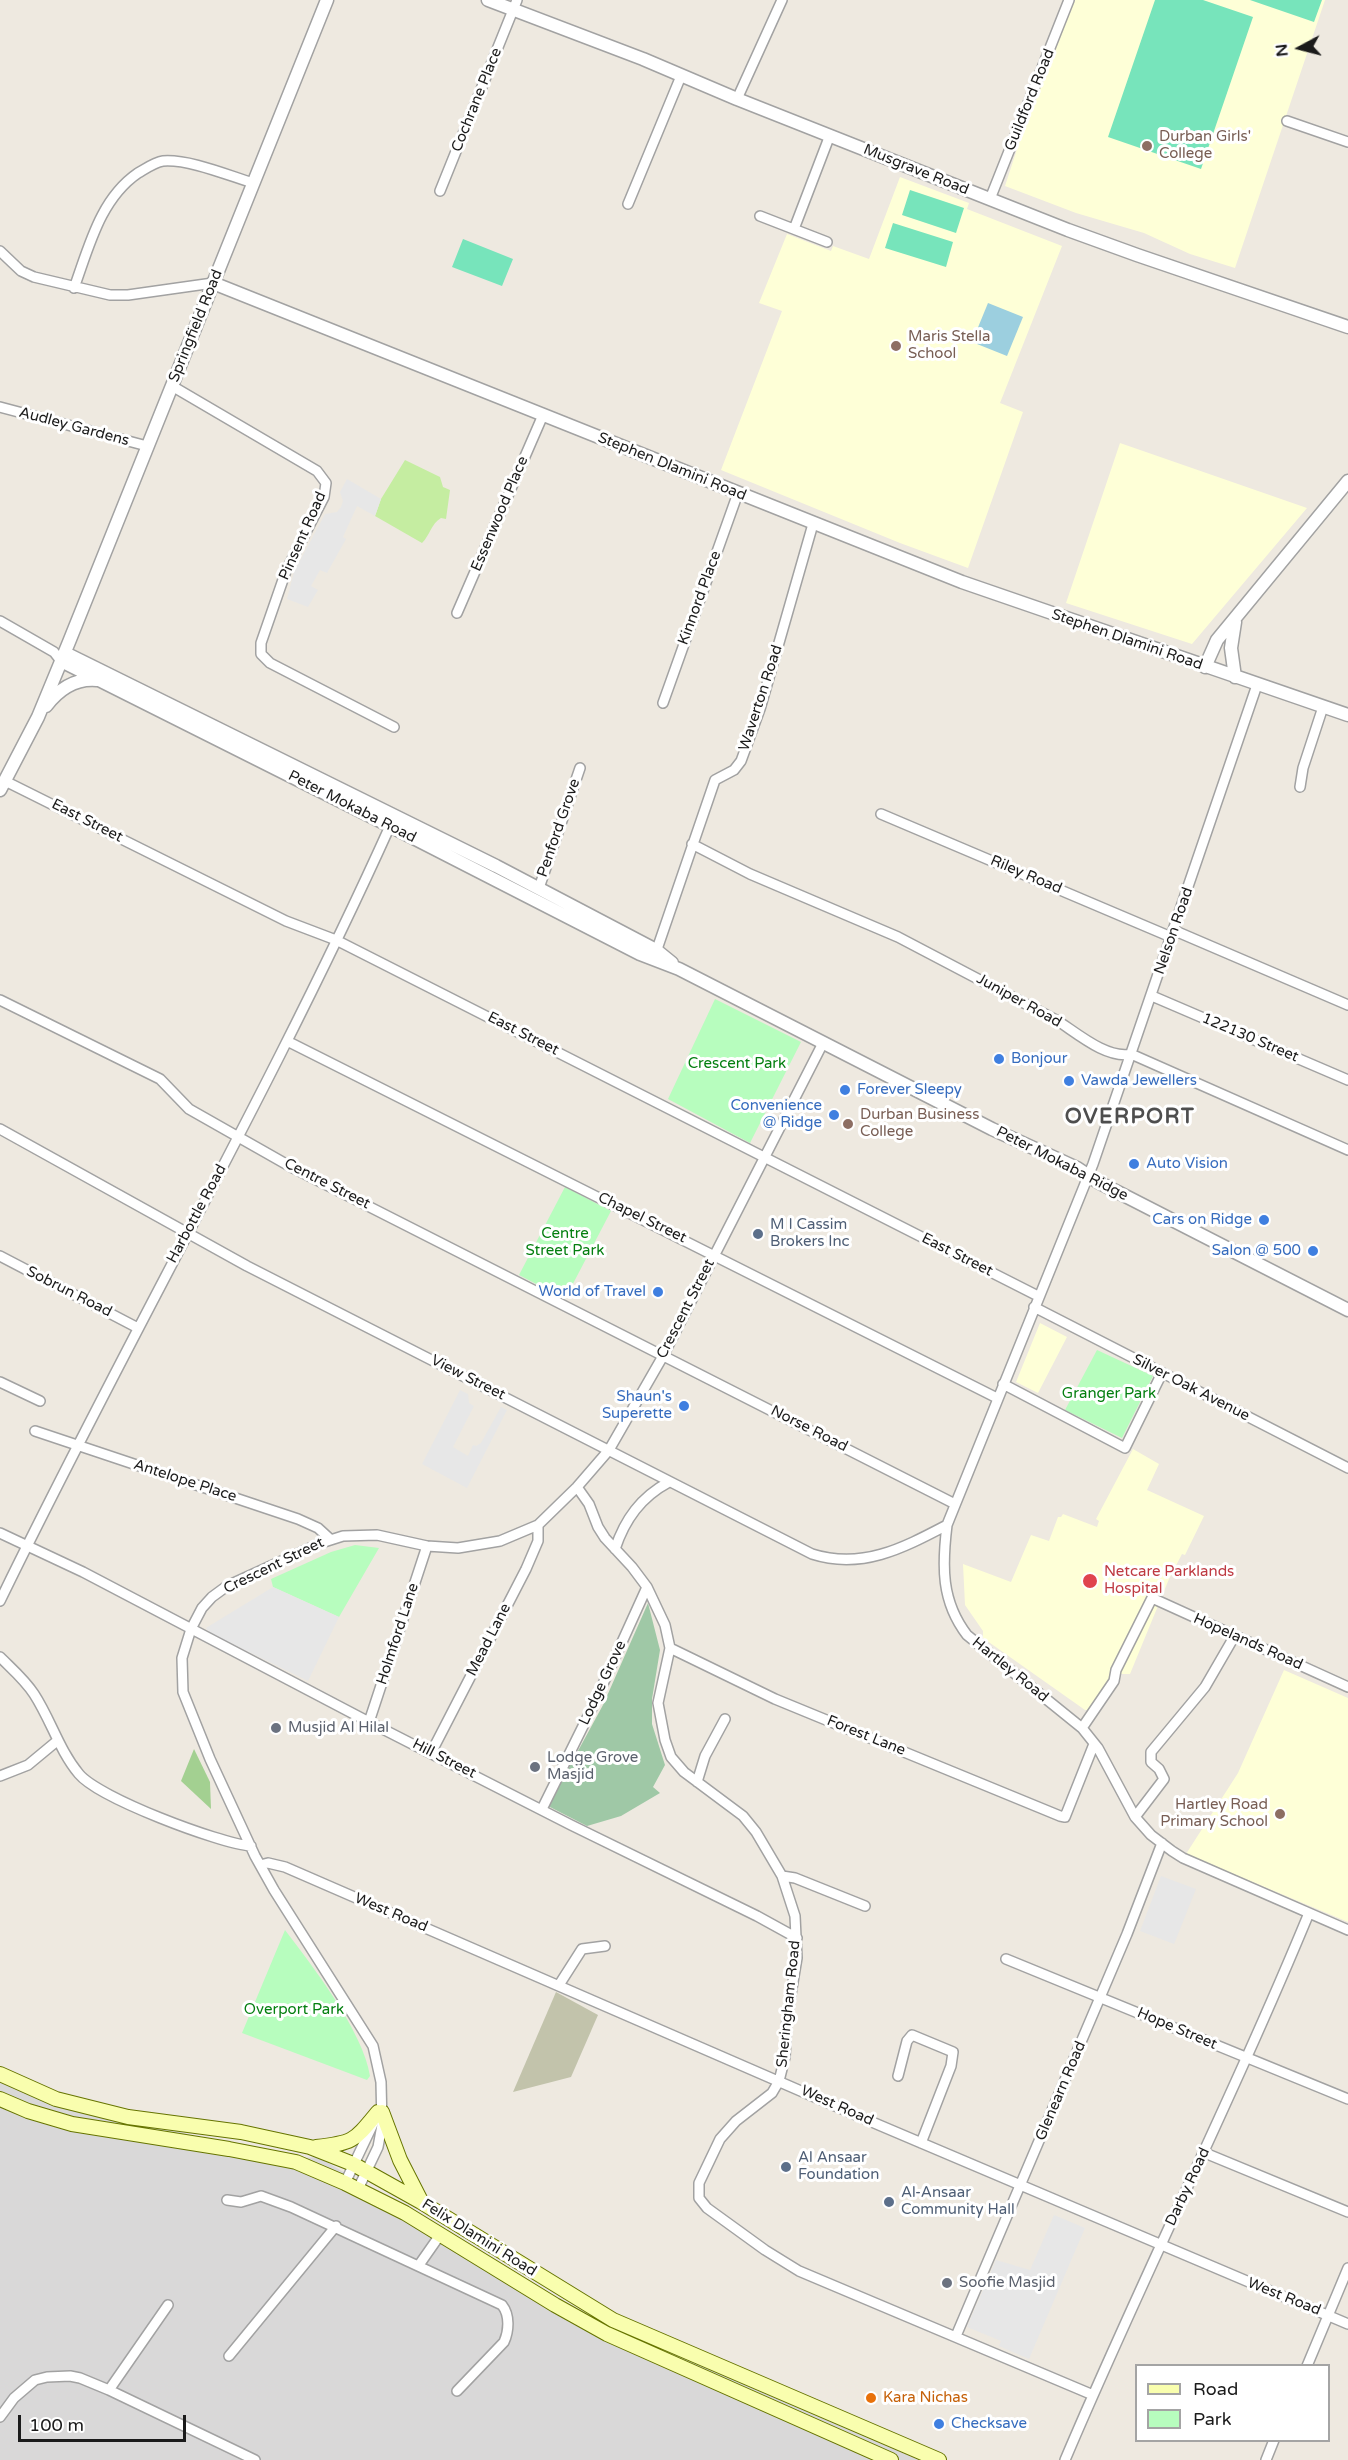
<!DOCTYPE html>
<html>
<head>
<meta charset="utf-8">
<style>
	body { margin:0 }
	#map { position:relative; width:1348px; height:2460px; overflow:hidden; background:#eee9e0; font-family:"Varela Round",sans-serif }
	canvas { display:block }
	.legend { position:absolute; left:1135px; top:2364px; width:195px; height:78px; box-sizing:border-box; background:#fff; border:2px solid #a4a4a4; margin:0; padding:8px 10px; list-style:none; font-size:18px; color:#1b1b1b }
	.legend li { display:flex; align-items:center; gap:12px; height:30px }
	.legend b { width:30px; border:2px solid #a4a4a4 }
	.north { position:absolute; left:1270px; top:18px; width:60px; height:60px; -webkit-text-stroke:4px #fff; paint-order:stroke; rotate:263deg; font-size:16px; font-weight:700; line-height:24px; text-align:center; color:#1b1b1b }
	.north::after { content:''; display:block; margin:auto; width:21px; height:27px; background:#1b1b1b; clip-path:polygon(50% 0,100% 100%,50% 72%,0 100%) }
	.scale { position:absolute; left:18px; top:2415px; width:168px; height:27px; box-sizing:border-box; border:3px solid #1b1b1b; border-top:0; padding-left:8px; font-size:18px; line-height:21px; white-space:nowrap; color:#1b1b1b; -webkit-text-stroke:4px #fff; paint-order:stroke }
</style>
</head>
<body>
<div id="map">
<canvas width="1348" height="2460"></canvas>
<ul class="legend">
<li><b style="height:8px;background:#f9feae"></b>Road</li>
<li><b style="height:16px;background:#b7fdbe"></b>Park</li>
</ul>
<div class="north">N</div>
<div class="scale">100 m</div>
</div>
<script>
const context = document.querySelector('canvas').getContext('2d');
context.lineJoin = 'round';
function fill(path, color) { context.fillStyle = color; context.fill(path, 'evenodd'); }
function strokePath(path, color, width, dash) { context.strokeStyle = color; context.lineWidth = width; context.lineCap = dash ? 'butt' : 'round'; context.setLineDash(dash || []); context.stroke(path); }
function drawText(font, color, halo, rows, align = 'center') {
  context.font = font + ' "Varela Round",sans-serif'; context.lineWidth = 6; context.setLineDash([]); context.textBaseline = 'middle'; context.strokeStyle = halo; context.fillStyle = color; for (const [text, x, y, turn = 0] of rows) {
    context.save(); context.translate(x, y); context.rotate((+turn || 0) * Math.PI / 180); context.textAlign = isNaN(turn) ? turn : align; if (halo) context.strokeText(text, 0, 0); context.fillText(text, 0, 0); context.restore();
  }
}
fill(new Path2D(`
	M0 2076 271 2160 318 2157 597 2321 919 2460H0Z`), '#d9d8d8');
fill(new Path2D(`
	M1075 0H1325L1235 268 1190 254 1144 233 1076 213 1005 186 1031 106Z
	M900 177 969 203 967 209 1062 246 1000 403 1023 412 968 568 900 543 721 470 782 311 759 303 787 234 831 251 833 246 869 259Z
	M1120 443 1307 508 1192 644 1066 603Z
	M1040 1323 1067 1337 1038 1393 1016 1382Z
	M1133 1449 1159 1464 1147 1490 1204 1516 1185 1555 1182 1554 1169 1579 1130 1674H1112L1089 1710H1085L983 1638V1631L965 1605 963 1564 1011 1582 1031 1535 1049 1541 1058 1517H1061L1063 1514 1097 1527 1099 1521 1096 1519Z
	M1284 1670 1348 1698V1922L1186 1854 1238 1773Z`), '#feffd7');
fill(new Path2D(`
	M556 1992 598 2015 571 2077 513 2092Z`), '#c2c3ab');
fill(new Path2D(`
	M405 460 440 477 443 487 450 490 446 519 441 518C431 524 430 535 422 543L375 516 381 499Z`), '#c5eda1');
fill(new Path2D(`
	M194 1749 210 1782 211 1809 181 1781Z`), '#a3d091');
fill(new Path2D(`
	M648 1603 660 1650 652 1699V1724L665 1765 653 1787 660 1793 621 1816 587 1826 548 1806 603 1705Z`), '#9fc8a6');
fill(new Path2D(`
	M715 999 801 1042 750 1143 668 1099Z
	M565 1187 611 1211 565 1299 519 1275Z
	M1097 1350 1153 1376 1122 1438 1065 1410Z
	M355 1545 379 1548 339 1617 273 1587 271 1579 331 1552Z
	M285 1930C313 1967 363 2031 370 2076L367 2080 242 2033Z`), '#b7fdbe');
fill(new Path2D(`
	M1155 0H1203L1253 17 1201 169 1108 137Z
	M1250 0H1322L1314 22Z
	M910 190 964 208 956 233 902 215Z
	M893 223 953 242 946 267 885 248Z
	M463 239 513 259 502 286 452 267Z`), '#77e4bb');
fill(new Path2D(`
	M347 479 381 499 375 516 357 506 343 537 346 539 327 573 320 570 311 586 318 590 308 607 287 599 294 572 325 514 337 512 341 507 343 501 340 492Z
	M460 1390 468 1394 469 1403 474 1406 453 1447 468 1456 473 1445 476 1446 481 1443 501 1407 507 1410 467 1488 422 1464Z
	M273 1587 339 1617 308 1681 210 1633 206 1628Z
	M1161 1876 1196 1889 1174 1944 1140 1931Z
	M1054 2215 1085 2228 1029 2359 999 2346 1001 2341 967 2327 996 2260 1030 2270Z`), '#e7e7e7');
fill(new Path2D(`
	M988 303 1023 317 1007 356 972 342Z`), '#9ccfdf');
const minor = new Path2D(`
	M737 99 782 0
	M1287 121 1348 142
	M440 191 517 0
	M990 199 1069 0
	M628 204 681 76
	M760 216 827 242
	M794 229 830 135
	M0 251 21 271 34 277 110 295H128L213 283
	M74 288C89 247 100 199 138 173 145 169 155 162 163 161 189 159 227 175 253 183
	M172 386 317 471 326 483 324 497 286 571 261 643V654L270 663 394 727
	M0 407 147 446
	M457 613 543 415
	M0 621 54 652 61 661
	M1257 685 1093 1164 947 1525C942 1566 941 1601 967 1635L1082 1728 1098 1748 1135 1817 1151 1835 1172 1851 1183 1858 1348 1930
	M663 703 738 493
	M5 781 286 921 336 940 1038 1296
	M1300 787 1303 768 1323 707
	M881 814 1171 937
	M692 844 750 874 898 937 1058 1021C1078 1034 1107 1059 1131 1054L1348 1150
	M539 888 580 768
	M1173 930 1348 1005
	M655 955 715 780 734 770 741 761 760 709 813 524
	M1152 996 1348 1080
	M0 1000 160 1079 189 1109 293 1168 955 1504
	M287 1041 997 1398
	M0 1129 247 1266 812 1554C862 1570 903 1548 947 1525
	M0 1256 138 1328
	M1034 1307 1348 1468
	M0 1382 40 1401
	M1003 1384 1125 1448 1162 1373
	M35 1431 298 1519 318 1528 330 1539
	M577 1487 589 1504 598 1527 605 1538 632 1567 647 1587 665 1625 670 1648 658 1703 665 1740 671 1757 684 1772 743 1816 756 1832 782 1876 795 1916 797 1958 787 2018 785 2057 779 2081 772 2093 736 2121 720 2139 699 2183V2198L707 2208 765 2250 799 2271 1093 2395
	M0 1533 83 1572 369 1722 571 1825 757 1916 797 1938
	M615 1549C625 1519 641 1497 669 1482
	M0 1601C126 1341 271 1090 390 826
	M670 1648 775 1699 1060 1816 1065 1817 1094 1744
	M0 1657C12 1669 25 1680 34 1694 51 1720 59 1750 79 1774 99 1798 218 1843 251 1846
	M369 1722 427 1546
	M1082 1728 1114 1681 1116 1670 1152 1598 1348 1687
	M431 1753 526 1569 538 1541V1525
	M0 1776 28 1765 57 1741
	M697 1782 705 1756 725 1719
	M542 1809 593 1706 647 1587
	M1135 1817 1164 1779 1159 1769 1151 1762V1752L1205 1687 1234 1637
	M260 1865 268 1863 285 1867 879 2125 1348 2324
	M782 1876 795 1878 865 1906
	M1006 1959 1348 2099
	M559 1985 582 1949 605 1946
	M898 2076 907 2041 912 2035 953 2052 951 2066 921 2143
	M1205 2153 1348 2212
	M345 2183 373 2124
	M358 2189 378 2147 382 2125 381 2082 373 2046 274 1890 255 1856 210 1759 183 1692 182 1658 191 1629 202 1608 212 1597 227 1586 321 1543 343 1536 377 1535 427 1546 458 1548 500 1541 538 1525 577 1487 609 1450 663 1356 823 1043
	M227 2200 241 2202 261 2196 291 2207 502 2305C510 2315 509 2331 504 2342L457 2391
	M419 2265 440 2235
	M956 2336 1127 1934 1162 1843
	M229 2356 336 2226
	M1307 2366 1348 2268
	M109 2390 168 2305
	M0 2417 14 2398 35 2380 47 2377 70 2376 80 2378 109 2390 255 2460
	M1065 2460C1143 2276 1233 2097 1309 1913
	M1266 2460 1274 2440`);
const tertiary = new Path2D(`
	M488 0 643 59 737 99 1068 230 1137 255 1348 327
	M213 283 962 582 1348 715
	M1235 622 1231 648 1235 677
	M65 653 496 866 656 950 672 963
	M61 661 390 826 640 954 679 969 992 1129 1077 1168 1098 1182 1348 1310
	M1205 667 1217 640 1348 481
	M46 706C59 689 76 678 97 680
	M0 790 38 717 69 642 327 0`);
const secondary = new Path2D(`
	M0 2074 56 2099 128 2117 241 2132 310 2147 353 2164 421 2202 613 2320 939 2460
	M0 2099 28 2111 72 2124 229 2149 296 2162 345 2183 405 2213 555 2305 607 2334 891 2460
	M382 2112 400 2160 421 2201
	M316 2147C354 2143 354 2141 378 2112`);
strokePath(minor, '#a2a2a2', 12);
strokePath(tertiary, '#a2a2a2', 15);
strokePath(secondary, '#667400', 16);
strokePath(minor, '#fff', 9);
strokePath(tertiary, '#fff', 12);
strokePath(secondary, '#f9feae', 14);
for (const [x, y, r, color] of [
	[1147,146,6,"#8d6e63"],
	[896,346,6,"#8d6e63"],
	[999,1059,6,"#3f7fe0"],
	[1069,1081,6,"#3f7fe0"],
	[845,1090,6,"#3f7fe0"],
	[834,1115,6,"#3f7fe0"],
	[848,1124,6,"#8d6e63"],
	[1134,1164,6,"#3f7fe0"],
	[1264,1220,6,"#3f7fe0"],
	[758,1234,6,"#5c6f8a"],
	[1313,1251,6,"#3f7fe0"],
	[658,1292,6,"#3f7fe0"],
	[684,1406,6,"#3f7fe0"],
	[1090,1581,8,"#e0444e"],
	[276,1728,6,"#6b7280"],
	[535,1767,6,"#6b7280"],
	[1280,1814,6,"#8d6e63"],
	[786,2167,6,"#5c6f8a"],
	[889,2202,6,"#5c6f8a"],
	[947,2283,6,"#6b7280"],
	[871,2398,6,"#e8710a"],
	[939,2424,6,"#3f7fe0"]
]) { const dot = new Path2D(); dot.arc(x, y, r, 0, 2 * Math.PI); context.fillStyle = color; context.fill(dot); strokePath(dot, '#fff', 2); }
drawText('15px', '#1b1b1b', '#fff', [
	["Cochrane Place",477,100,-68],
	["Guildford Road",1030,100,-68],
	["Musgrave Road",916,170,22],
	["Springfield Road",196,326,-68],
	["Audley Gardens",74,427,15],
	["Stephen Dlamini Road",672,467,22],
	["Essenwood Place",500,514,-67],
	["Pinsent Road",303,536,-66],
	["Kinnord Place",700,598,-70],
	["Stephen Dlamini Road",1127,640,19],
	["Waverton Road",761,698,-72],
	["Peter Mokaba Road",352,807,27],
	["East Street",87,821,27],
	["Penford Grove",559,828,-71],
	["Riley Road",1026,875,23],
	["Nelson Road",1174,931,-71],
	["Juniper Road",1019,1001,29],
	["East Street",523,1034,27],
	["122130 Street",1250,1038,23],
	["Peter Mokaba Ridge",1062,1164,27],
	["Centre Street",327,1184,27],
	["Harbottle Road",197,1214,-62],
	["Chapel Street",642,1218,26],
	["East Street",957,1255,27],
	["Sobrun Road",69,1292,27],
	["Crescent Street",686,1309,-63],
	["View Street",468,1378,27],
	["Silver Oak Avenue",1191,1388,27],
	["Norse Road",809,1429,27],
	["Antelope Place",185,1481,18],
	["Crescent Street",274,1566,-26],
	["Holmford Lane",398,1634,-72],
	["Mead Lane",489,1640,-63],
	["Hopelands Road",1248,1642,24],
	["Hartley Road",1010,1670,39],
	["Lodge Grove",603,1683,-65],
	["Forest Lane",866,1736,22],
	["Hill Street",444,1759,27],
	["West Road",391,1913,23],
	["Sheringham Road",789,2004,-84],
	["Hope Street",1177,2029,23],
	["Glenearn Road",1061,2091,-67],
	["West Road",837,2106,24],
	["Darby Road",1188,2187,-65],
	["Felix Dlamini Road",479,2238,32],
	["West Road",1284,2297,22]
]);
drawText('15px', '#785e54', '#fff', [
	["Durban Girls'",1159,137],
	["College",1159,154],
	["Maris Stella",908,337],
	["School",908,354],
	["Durban Business",860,1115],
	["College",860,1132],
	["Hartley Road",1268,1805,"right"],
	["Primary School",1268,1822,"right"]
], 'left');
drawText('15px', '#366cbe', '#fff', [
	["Bonjour",1011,1059],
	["Vawda Jewellers",1081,1081],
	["Forever Sleepy",857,1090],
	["Convenience",822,1106,"right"],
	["@ Ridge",822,1123,"right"],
	["Auto Vision",1146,1164],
	["Cars on Ridge",1252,1220,"right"],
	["Salon @ 500",1301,1251,"right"],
	["World of Travel",646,1292,"right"],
	["Shaun's",672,1397,"right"],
	["Superette",672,1414,"right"],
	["Checksave",951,2424]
], 'left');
drawText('15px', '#047f10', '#fff', [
	["Crescent Park",737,1064],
	["Centre",565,1234],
	["Street Park",565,1251],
	["Granger Park",1109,1394],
	["Overport Park",294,2010]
]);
drawText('15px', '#4e5e75', '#fff', [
	["M I Cassim",770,1225],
	["Brokers Inc",770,1242],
	["Al Ansaar",798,2158],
	["Foundation",798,2175],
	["Al-Ansaar",901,2193],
	["Community Hall",901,2210]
], 'left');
drawText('15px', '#be3a42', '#fff', [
	["Netcare Parklands",1104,1572],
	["Hospital",1104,1589]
], 'left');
drawText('15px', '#5b616d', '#fff', [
	["Musjid Al Hilal",288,1728],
	["Lodge Grove",547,1758],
	["Masjid",547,1775],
	["Soofie Masjid",959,2283]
], 'left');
drawText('15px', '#c56008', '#fff', [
	["Kara Nichas",883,2398]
], 'left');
context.letterSpacing = '1.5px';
drawText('bold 21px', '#4e4e4e', '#fff', [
	["OVERPORT",1130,1117]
]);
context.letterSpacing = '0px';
</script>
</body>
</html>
